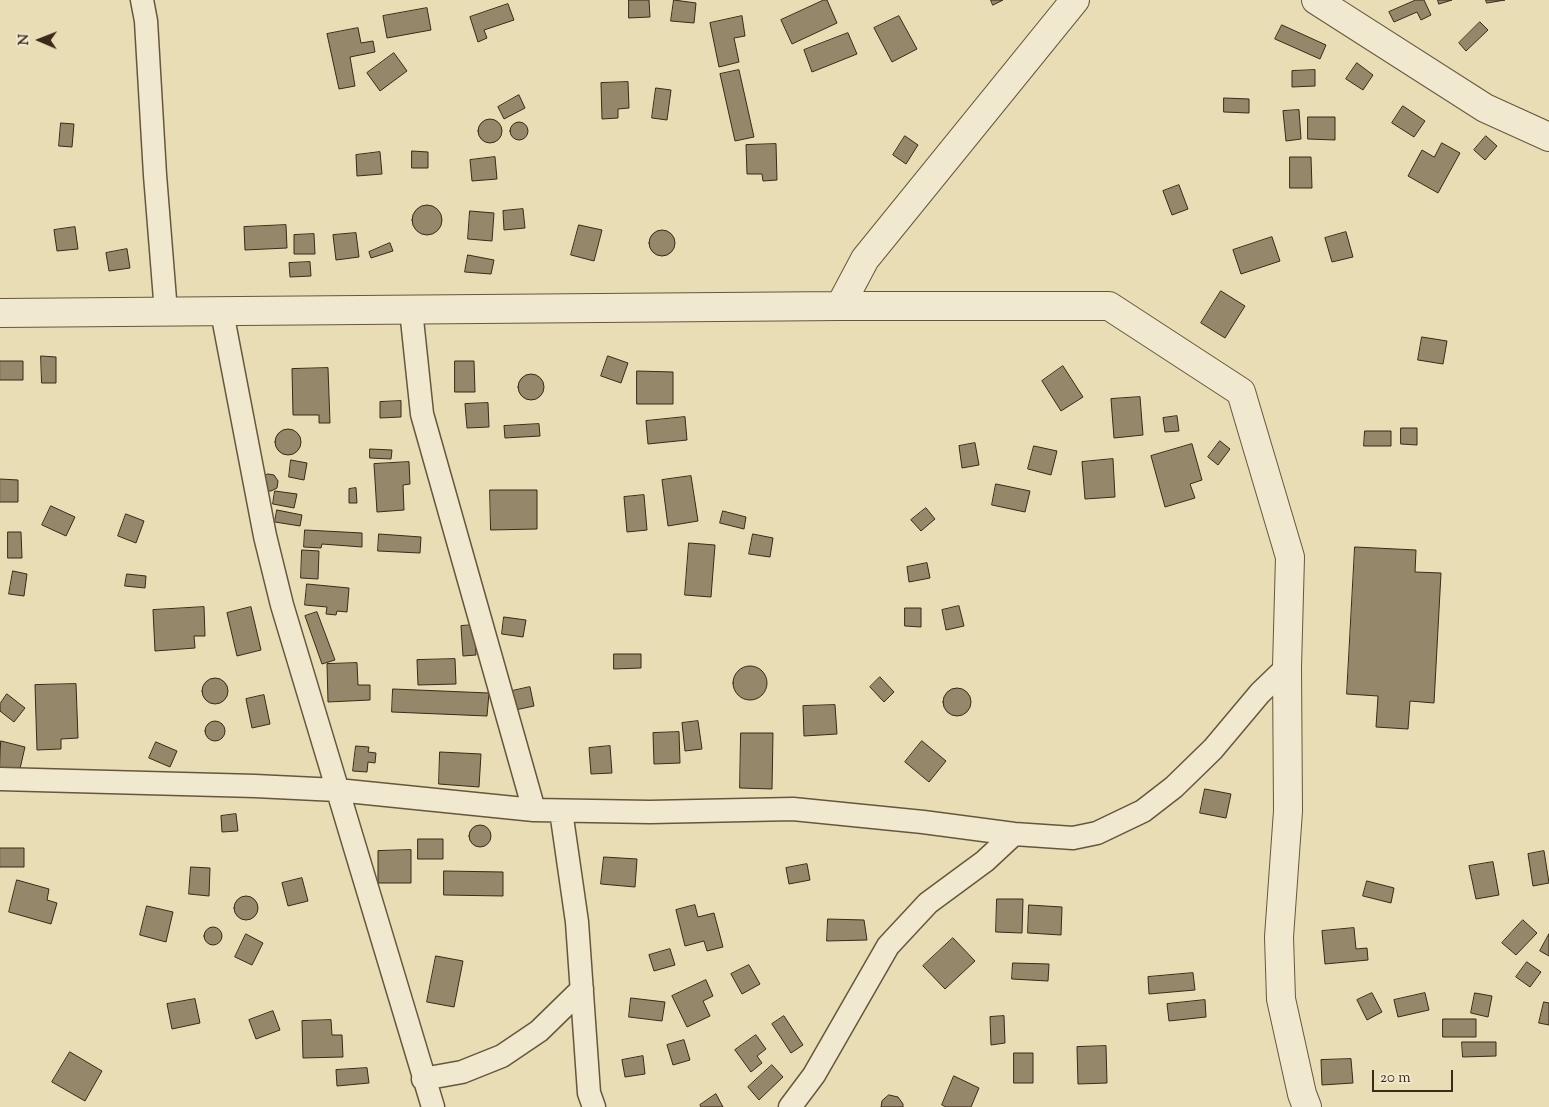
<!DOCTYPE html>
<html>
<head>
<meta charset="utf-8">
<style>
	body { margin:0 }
	#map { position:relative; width:1549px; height:1107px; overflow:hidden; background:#e8ddb5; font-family:"Sorts Mill Goudy",serif }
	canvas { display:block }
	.north { position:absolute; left:15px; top:15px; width:50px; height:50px; -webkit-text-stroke:4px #f0e9cf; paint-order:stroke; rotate:271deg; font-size:14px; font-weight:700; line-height:20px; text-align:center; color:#3c2917 }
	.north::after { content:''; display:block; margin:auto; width:18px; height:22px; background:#3c2917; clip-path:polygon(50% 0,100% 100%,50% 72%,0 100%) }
	.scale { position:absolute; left:1372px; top:1070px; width:81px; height:22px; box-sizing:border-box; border:2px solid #3c2917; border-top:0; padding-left:6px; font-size:15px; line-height:18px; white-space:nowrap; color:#3c2917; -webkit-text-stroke:4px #f0e9cf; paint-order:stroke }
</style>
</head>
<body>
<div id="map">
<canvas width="1549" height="1107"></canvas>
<div class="north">N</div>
<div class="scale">20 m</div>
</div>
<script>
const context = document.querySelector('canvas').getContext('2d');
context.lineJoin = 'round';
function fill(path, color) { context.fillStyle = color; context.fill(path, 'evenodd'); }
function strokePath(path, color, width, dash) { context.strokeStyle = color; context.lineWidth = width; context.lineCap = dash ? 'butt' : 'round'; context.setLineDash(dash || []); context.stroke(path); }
const building = new Path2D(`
	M629 0H649L650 17 629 18Z
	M674 0 696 3 694 23 671 21Z
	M824 0H827L837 23 792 44 781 20Z
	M991 0H1003L993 5Z
	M1416 0H1424L1431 15 1421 20 1417 12 1394 22 1389 12Z
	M1438 0H1452L1439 4Z
	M1486 0H1505L1487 3Z
	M508 4 514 20 484 30 487 38 478 42 470 17Z
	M427 8 431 30 387 38 383 16Z
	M742 16 745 36 734 38 739 62 719 67 710 23Z
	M899 16 917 49 892 62 874 28Z
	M1480 22 1488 30 1466 51 1459 43Z
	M1282 25 1326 45 1320 59 1275 39Z
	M358 28 361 43 373 41 375 52 350 57 355 86 339 89 327 34Z
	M848 33 857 54 812 72 804 50Z
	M394 53 407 71 380 91 367 73Z
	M1357 63 1373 75 1363 90 1346 79Z
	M739 70 754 137 735 141 720 74Z
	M1315 70V86L1292 87V71Z
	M628 82 629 108 618 109V118L602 119 601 83Z
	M656 88 671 90 667 120 652 118Z
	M519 95 525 108 504 119 498 107Z
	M1224 98 1249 99V113L1224 112Z
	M1403 106 1425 121 1414 137 1392 123Z
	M1299 110 1301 139 1286 141 1283 111Z
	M1308 117H1335V140L1308 139Z
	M478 131a12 12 0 1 1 24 0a12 12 0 1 1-24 0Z
	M510 131a9 9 0 1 1 18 0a9 9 0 1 1-18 0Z
	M61 123 74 124 72 147 59 146Z
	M905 136 918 145 906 164 893 155Z
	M1486 136 1497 146 1485 160 1474 150Z
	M1442 143 1460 153 1438 193 1408 176 1422 150 1434 157Z
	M776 144 777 180 763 181 762 174H747L746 145Z
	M412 151 428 152V168H412Z
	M380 152 382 174 357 176 356 155Z
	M495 157 497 179 472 181 470 160Z
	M1290 157H1311L1312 188H1290Z
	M1179 185 1188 209 1172 215 1163 191Z
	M412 220a15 15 0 1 1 30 0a15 15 0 1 1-30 0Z
	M523 209 525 228 504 230 503 211Z
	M470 211 494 213 492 241 468 239Z
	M286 225 287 248 245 250 244 227Z
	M579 225 602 230 594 261 571 255Z
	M75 227 78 249 57 251 54 230Z
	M649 243a13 13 0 1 1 26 0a13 13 0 1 1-26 0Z
	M1346 232 1353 257 1332 262 1325 238Z
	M356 233 359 257 336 260 333 235Z
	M314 234 315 254H294V235Z
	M1272 237 1280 261 1241 274 1233 250Z
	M390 243 393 251 371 258 369 252Z
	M127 249 130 268 109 271 106 253Z
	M468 255 494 260 491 274 465 272Z
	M310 262 311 276 290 277 289 263Z
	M1221 291 1245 306 1225 338 1201 323Z
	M1422 337 1447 341 1443 364 1418 360Z
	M41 356 56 357V383H42Z
	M608 356 628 363 621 383 601 376Z
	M0 361H23V380H0Z
	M455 361H474L475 392H455Z
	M1063 366 1083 397 1061 411 1042 381Z
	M328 368 330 423H319V415H293L292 369Z
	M637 371 673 372V404H637Z
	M518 387a13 13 0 1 1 26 0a13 13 0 1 1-26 0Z
	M1140 397 1143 435 1114 438 1111 399Z
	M401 401V417L380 418V402Z
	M488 403 489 427 467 428 465 404Z
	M1177 416 1179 431 1165 432 1163 418Z
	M685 417 687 440 648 444 646 421Z
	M539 424 540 436 505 438 504 426Z
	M1401 428H1417V445L1401 444Z
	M275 442a13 13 0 1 1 26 0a13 13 0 1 1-26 0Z
	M1365 431H1391V446H1364Z
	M1220 441 1230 449 1218 465 1208 457Z
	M975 443 979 465 962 468 959 446Z
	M1192 444 1202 480 1190 484 1195 498 1165 507 1151 456Z
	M1034 446 1057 451 1051 475 1028 469Z
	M370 449 392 450 391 459 370 458Z
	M1113 459 1115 497 1085 499 1082 462Z
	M291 460 307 463 304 480 289 477Z
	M409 462 410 484 403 485 404 510 377 512 374 464Z
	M268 474 274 475 278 481 277 488 271 491H267L262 477Z
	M691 476 698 521 668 526 662 480Z
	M0 479 18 480V502H0Z
	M996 484 1030 491 1025 512 992 505Z
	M356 488 357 503H349V489Z
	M490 490H537V529L491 530Z
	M275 491 297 494 294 508 273 504Z
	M644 495 647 530 627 532 624 497Z
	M51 506 75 517 66 536 42 525Z
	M926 508 935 519 921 531 911 520Z
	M277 510 302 515 300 526 275 522Z
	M723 511 746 517 744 529 720 523Z
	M126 514 144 521 136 543 118 536Z
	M305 530 362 533V547L322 544 321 548 304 547Z
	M8 532H21L22 558H8Z
	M379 534 421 537 420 553 378 551Z
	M753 534 773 538 770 557 749 554Z
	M689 543 715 545 711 597 685 595Z
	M1355 547 1416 550 1415 572 1441 573 1434 703 1410 701 1408 729 1376 727 1378 696 1347 694Z
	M302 550 319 551 318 579 301 578Z
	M927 563 930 578 909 582 907 567Z
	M13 571 27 574 24 596 9 594Z
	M127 574 146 576 145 588 125 586Z
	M307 584 349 588 347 612 337 611 336 615 326 614 327 607 305 605Z
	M959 606 964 626 946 630 942 610Z
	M204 607 205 636H194L195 648 155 651 153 610Z
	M251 607 261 650 237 656 227 613Z
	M905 608H921V627L905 626Z
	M317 612 335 660 322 664 305 616Z
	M504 617 526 620 523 637 502 634Z
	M474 625 476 655 463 656 461 626Z
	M614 654H641V668L614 669Z
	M455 659 456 684 418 685 417 660Z
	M357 663 358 685H370V700L328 702 327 664Z
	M733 683a17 17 0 1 1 34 0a17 17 0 1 1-34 0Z
	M880 677 894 692 884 702 870 687Z
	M202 691a13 13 0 1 1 26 0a13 13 0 1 1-26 0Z
	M76 684 78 738 61 739V749L37 750 35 685Z
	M530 687 534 706 515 710 512 691Z
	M943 702a14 14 0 1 1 28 0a14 14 0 1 1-28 0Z
	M393 689 489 693 487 716 392 712Z
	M7 694 25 708 14 722 0 711V704Z
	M264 695 270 724 252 728 246 699Z
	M835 705 837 734 804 736 803 706Z
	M205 731a10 10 0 1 1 20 0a10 10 0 1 1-20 0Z
	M698 721 702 749 685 751 682 723Z
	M679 732 680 763 654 764 653 733Z
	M741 733H773L772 789 740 788Z
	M1 741 25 747 19 773 0 769Z
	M922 741 946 761 929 782 905 762Z
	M156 742 177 751 170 767 149 758Z
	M356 746 369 747 368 752 376 753 375 763 368 762 367 772 353 771Z
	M610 746 612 773 591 774 589 748Z
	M440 752 481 754 479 787 439 784Z
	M1205 789 1231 794 1226 818 1200 813Z
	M236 814 238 831 222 832 221 816Z
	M469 836a11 11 0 1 1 22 0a11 11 0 1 1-22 0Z
	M418 839H443V859H418Z
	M0 848H24V867H0Z
	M411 850V883H378V851Z
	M1544 851 1549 883 1533 886 1528 854Z
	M604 857 637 859 635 887 601 884Z
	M1493 862 1499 895 1476 899 1469 866Z
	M807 864 810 880 789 884 786 868Z
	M191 867 210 868 209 896 189 894Z
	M444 871 503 872V896L444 895Z
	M302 878 308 901 288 906 282 883Z
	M17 880 49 889 47 900 57 903 51 924 9 912Z
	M1367 881 1394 888 1391 903 1363 896Z
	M234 908a12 12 0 1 1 24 0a12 12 0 1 1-24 0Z
	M997 899H1023L1022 933 996 932Z
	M695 905 698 917 714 913 723 947 707 951 704 941 685 946 676 910Z
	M1029 905 1062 907 1061 935 1028 933Z
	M147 906 173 912 166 942 140 935Z
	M828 919 864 920 867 940 827 941Z
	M1523 920 1537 933 1516 955 1502 943Z
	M204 936a9 9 0 1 1 18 0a9 9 0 1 1-18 0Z
	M1354 928 1356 949 1367 948 1368 960 1325 964 1322 931Z
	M246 934 263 943 252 965 235 957Z
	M1549 934V956L1540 951Z
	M953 938 975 961 945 989 923 966Z
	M670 949 675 965 654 971 649 955Z
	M436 956 463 961 454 1007 427 1002Z
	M1527 962 1541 972 1530 987 1516 977Z
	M1013 963 1049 964 1048 981 1012 979Z
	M749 965 760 984 742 994 731 974Z
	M1193 973 1195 990 1149 994 1148 977Z
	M706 980 713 996 703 1001 710 1016 687 1027 672 996Z
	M1372 993 1382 1012 1367 1020 1357 1000Z
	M1425 993 1429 1010 1398 1017 1394 1000Z
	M1475 993 1492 996 1488 1017 1471 1013Z
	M631 998 665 1002 662 1021 629 1017Z
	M195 999 200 1023 172 1029 167 1004Z
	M1205 1000 1206 1017 1169 1021 1167 1004Z
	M1544 1002 1549 1003V1025L1539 1023Z
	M273 1011 280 1030 256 1039 249 1020Z
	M784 1016 803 1045 791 1053 772 1024Z
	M1004 1016 1005 1043 991 1045 990 1017Z
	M1443 1019H1476V1037H1443Z
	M331 1020 332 1035H342L343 1057 303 1058 302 1021Z
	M756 1035 766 1049 757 1056 762 1063 751 1072 735 1050Z
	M684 1040 690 1060 673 1065 667 1045Z
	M1462 1042H1496V1056L1463 1057Z
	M1106 1046 1107 1083 1078 1084 1077 1047Z
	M70 1052 102 1071 85 1101 52 1082Z
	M1014 1053H1033V1083H1014Z
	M643 1056 645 1074 625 1077 622 1060Z
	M1351 1059 1353 1083 1322 1085 1321 1060Z
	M772 1065 783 1077 759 1100 748 1087Z
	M367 1068 369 1083 337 1086 336 1070Z
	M954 1076 979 1088 971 1107H946L942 1105Z
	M716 1094 723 1107H701L700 1105Z
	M889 1095 898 1097 903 1104V1107H881L882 1101Z`);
fill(building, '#958769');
strokePath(building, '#3c2917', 1);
const minor = new Path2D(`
	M142 0 146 21 155 175 166 312
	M411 310 422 414 534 810
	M222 312 265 536 282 605 433 1107
	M0 779 255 786 337 790 534 810 650 812 793 809 923 822 1014 834 1073 838 1097 833 1143 811 1174 787 1213 749 1260 693 1287 667
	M561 811 577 922 589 1093 594 1107
	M423 1079 462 1072 502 1056 539 1031 582 989
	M790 1107 814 1075 888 946 928 903 985 861 1014 834`);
const tertiary = new Path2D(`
	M1316 0 1485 108 1549 137
	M840 306H1109L1241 392 1290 557 1287 667 1288 811 1279 937 1281 999 1302 1094 1307 1107
	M0 313 840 306 865 259 1075 0`);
strokePath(minor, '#67563e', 25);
strokePath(tertiary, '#67563e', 30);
strokePath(minor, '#f0e9cf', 22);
strokePath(tertiary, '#f0e9cf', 28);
</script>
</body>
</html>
